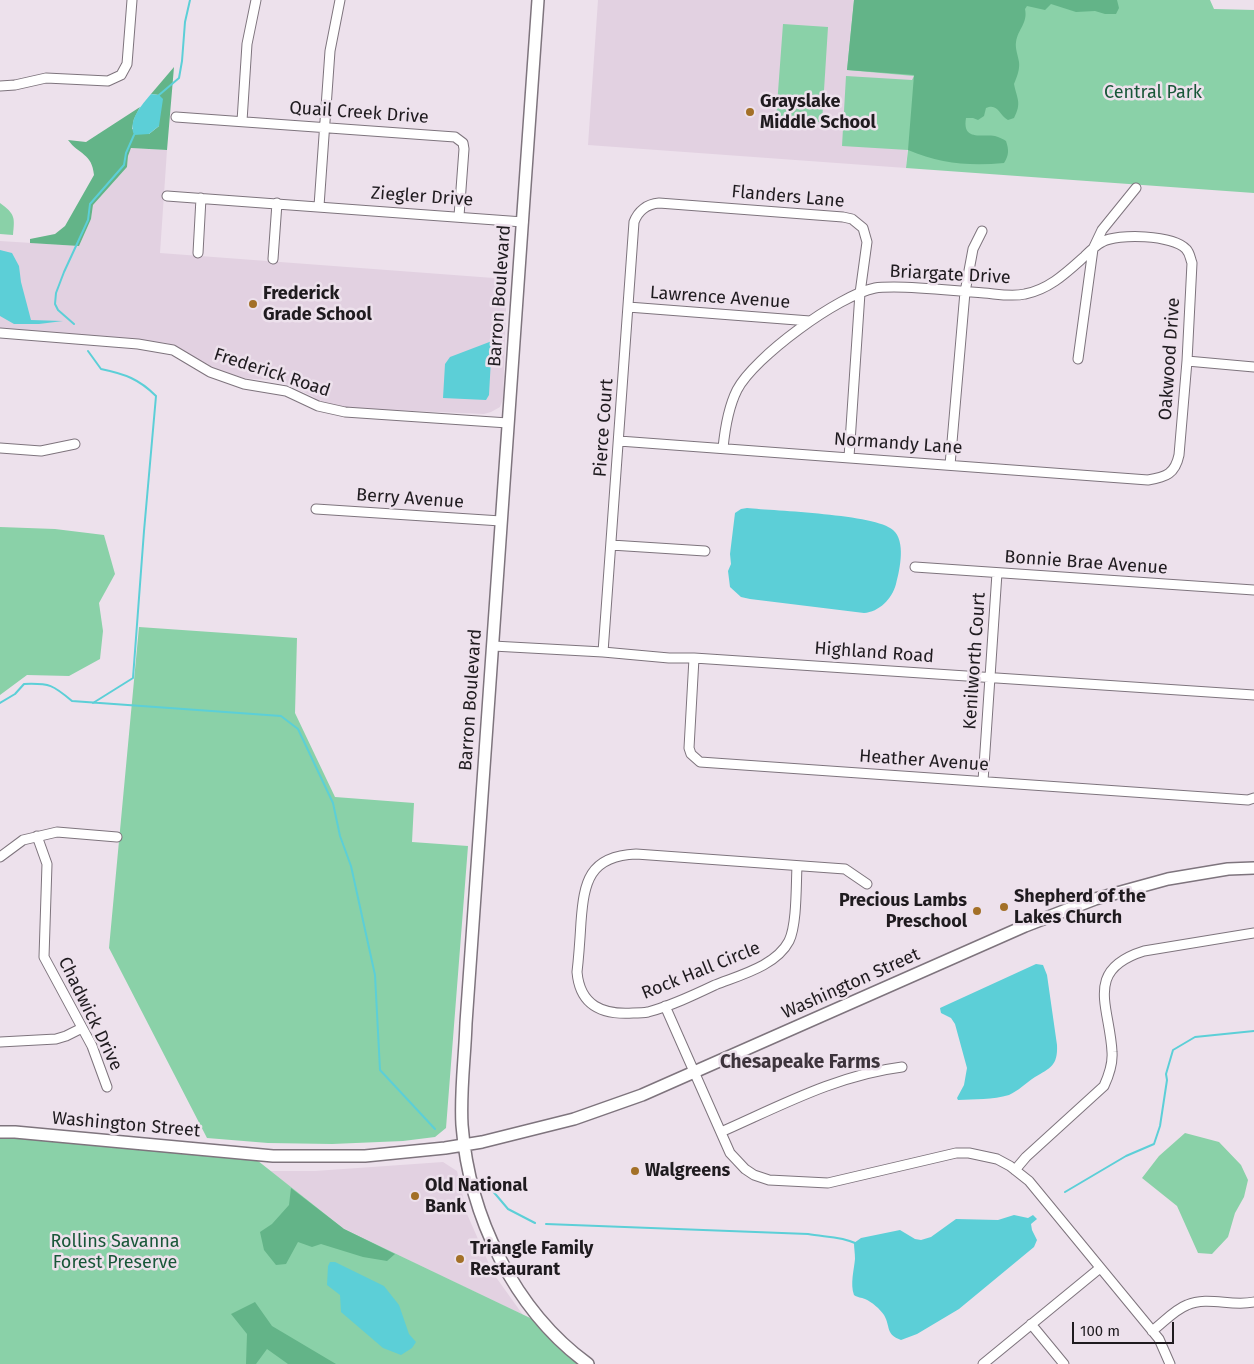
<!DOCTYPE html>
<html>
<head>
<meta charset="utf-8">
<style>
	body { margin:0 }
	#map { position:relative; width:1254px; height:1364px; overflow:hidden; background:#ede1ec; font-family:"Fira Sans",sans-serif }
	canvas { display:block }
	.scale { position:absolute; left:1072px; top:1322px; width:102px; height:22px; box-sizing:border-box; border:2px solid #1f1b1f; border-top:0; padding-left:6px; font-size:15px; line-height:18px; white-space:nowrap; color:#1f1b1f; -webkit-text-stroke:4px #ede1ec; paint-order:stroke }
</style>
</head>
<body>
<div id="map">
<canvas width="1254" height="1364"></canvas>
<div class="scale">100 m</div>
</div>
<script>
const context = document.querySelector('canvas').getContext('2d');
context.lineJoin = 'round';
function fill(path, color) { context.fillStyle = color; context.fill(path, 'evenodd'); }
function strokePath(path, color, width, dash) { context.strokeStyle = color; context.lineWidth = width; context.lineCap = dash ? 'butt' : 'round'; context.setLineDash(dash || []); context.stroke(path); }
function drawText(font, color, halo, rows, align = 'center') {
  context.font = font + ' "Fira Sans",sans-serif'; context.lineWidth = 5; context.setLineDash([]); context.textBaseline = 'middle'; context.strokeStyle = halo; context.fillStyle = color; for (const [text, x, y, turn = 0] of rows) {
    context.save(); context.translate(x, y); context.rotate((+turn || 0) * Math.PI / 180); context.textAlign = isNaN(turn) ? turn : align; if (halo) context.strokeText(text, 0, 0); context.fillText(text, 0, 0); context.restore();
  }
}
fill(new Path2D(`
	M598 0H854L847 70 914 75 906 168 588 145Z
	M131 148 167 150 160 253 507 279 503 399 500 407 491 412 484 414 342 408 321 403 312 396 279 381 244 378 217 370 182 350 167 343 0 329V241L79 246 91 219 93 205 127 167 128 156Z
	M443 1162 457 1171 467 1214 493 1273 523 1315 344 1229 270 1171H315Z`), '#e2d1e1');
fill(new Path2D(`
	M854 0H1210L1214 9 1254 10V193L906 168 908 150 842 146 846 76 912 80 914 76 847 70Z
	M783 24 828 27 822 122 776 119Z
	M0 203C15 214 15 217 13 235L0 234Z
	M0 527 55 529 104 535 115 574 99 603 103 631 100 659 69 676 27 675 0 695Z
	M139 627 297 638 295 713 335 797 414 803 412 842 468 846 446 1128 435 1137 403 1141 332 1144 268 1143 207 1138 109 948Z
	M0 1132 248 1153 344 1229 549 1327 590 1364H0Z
	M1185 1133 1219 1142 1241 1165 1248 1180 1244 1197 1235 1213 1228 1237 1212 1254 1198 1253 1177 1206 1142 1178 1159 1156Z`), '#8ad1a8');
fill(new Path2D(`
	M854 0H1117L1119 8 1116 14H1105L1095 11 1076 12 1051 4 1045 10 1027 6 1025 9C1028 23 1018 29 1016 42 1015 49 1018 55 1019 62 1020 69 1017 77 1014 84 1017 99 1022 103 1014 118L1008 120C999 115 998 103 986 108L984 116 978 120 973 118H966C962 141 981 134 995 136 999 137 1003 139 1006 141 1009 150 1009 155 1004 163 970 166 940 164 908 150L914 75 847 70Z
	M174 67 167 150 131 148 128 156 127 167 93 205 91 219 79 246 30 243V239L55 234 65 226 94 175C92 153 79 155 68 140L86 142 140 107 134 119 132 129 149 134 159 126V95L151 94Z
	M291 1188 344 1229 395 1254 387 1261 363 1257 321 1244 312 1247 298 1242 286 1264 276 1265 264 1250 260 1232 272 1224 289 1205Z
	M255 1302 272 1326 336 1364H288L267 1349 256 1364H246L247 1334 231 1314Z`), '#63b488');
fill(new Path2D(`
	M151 94 159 95 163 99 159 126 149 134 134 135C128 119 142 105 151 94Z
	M0 250 12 253 19 266 21 282 31 320 63 321 39 324H14L0 316Z
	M492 341 489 395 486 400 443 398 445 364 450 357Z
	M747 508C775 511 876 514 893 530 906 541 900 569 896 584 892 599 879 612 864 613L750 599 741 597 730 587 728 571 731 564 730 554 735 513 741 509Z
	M1036 964 1043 965 1047 975 1057 1045C1058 1066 1050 1068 1035 1077 1026 1083 1018 1091 1009 1095 993 1100 974 1099 958 1100L957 1098 964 1085 967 1068 955 1024 951 1018 941 1013 940 1008Z
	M1014 1215 1028 1218 1033 1215 1037 1219 1031 1224 1032 1230 1037 1240 1034 1247 959 1309 917 1334 901 1340C885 1334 891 1327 884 1315 880 1309 872 1302 865 1299 861 1297 858 1298 854 1295 850 1284 854 1270 855 1259 855 1253 854 1248 854 1243L861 1238 900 1230 915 1239 921 1240 931 1237 956 1219 998 1220Z
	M330 1262H335L384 1286 399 1305 409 1334 416 1342 412 1348 401 1355 383 1348 341 1312 340 1295 327 1285 328 1266Z`), '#5ccfd7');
strokePath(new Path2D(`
	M159 95 179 78 182 61 185 22 190 0
	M74 324 58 310 55 304 56 293 64 272 88 220 90 204 124 165 126 153 134 135
	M88 351 101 369C125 374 139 379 156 396L144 531 133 678 93 703
	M0 703 15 694 24 684C50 683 53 685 72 701L281 716 298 729 333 803 340 836 351 866 375 975 380 1070 435 1129
	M486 1183 508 1209 535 1223
	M1065 1192 1126 1156 1154 1144 1160 1126 1167 1080 1166 1074 1173 1050 1195 1037 1254 1031
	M546 1224 808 1234C823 1237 841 1236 855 1243`), '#5ccfd7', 2);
const minor = new Path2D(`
	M0 86 15 85 46 78 108 81 121 75 127 64 132 0
	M176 117 455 137 463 143 464 149 459 216
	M242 121 247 44 256 0
	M167 196 523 222
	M319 206 330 51 340 0
	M198 253 201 198
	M273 259 277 203
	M628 307 810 321
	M0 333 138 344 173 350 210 372 244 384 286 391 318 406 345 412 508 423
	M1078 359 1093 249 1102 230 1136 188
	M1187 361 1254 367
	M619 441 1148 480C1166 477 1175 474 1179 455L1187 361 1192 263C1190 258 1190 253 1186 249 1173 235 1118 233 1102 242 1096 245 1090 251 1085 256 1067 272 1050 289 1025 294 1012 297 997 294 984 293 954 291 924 287 894 287 888 287 880 287 875 288 839 295 754 357 737 390 728 408 725 428 723 448
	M0 448 41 451 75 444
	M950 465 965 292 973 249 982 231
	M316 509 501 521
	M611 545 705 551
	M915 567 1254 590
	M493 646 603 652 669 658H694L1254 695
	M603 652 634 222C638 211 647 204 659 203L843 217 852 219 863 228 867 242 860 293 849 457
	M694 658 689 748 691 754 700 762 1248 800 1254 798
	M983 781 997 573
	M37 836 47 864 44 957 92 1046 107 1087
	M0 857 23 840 57 832 117 837
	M797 866C796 885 797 925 789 941 776 966 740 975 715 985 694 995 671 1006 648 1012 643 1013 638 1013 633 1013 603 1015 580 1006 577 972 579 955 580 939 581 922 584 882 589 856 636 854L845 869 867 884
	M665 1006 730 1153 745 1169 754 1175 769 1180 828 1183 956 1153H969L997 1159 1010 1166 1029 1181 1159 1339 1170 1364
	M0 1042 56 1039 66 1036 82 1028
	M721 1132C780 1106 837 1075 902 1067
	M1015 1170 1026 1157 1104 1086C1109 1075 1113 1064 1112 1052 1110 1007 1083 970 1144 951L1254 933
	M1031 1324 1064 1364
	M1152 1331C1163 1323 1174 1310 1187 1305 1208 1296 1232 1307 1254 1302
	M983 1364 1100 1268`);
const major = new Path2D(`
	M538 0 466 1023C465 1057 460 1091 462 1125 469 1216 514 1310 588 1364
	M0 1132H15L273 1156H365L445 1148 482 1142 574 1119 642 1095 1025 926 1095 899 1168 879 1228 869 1254 868`);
strokePath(minor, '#7e747d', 11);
strokePath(major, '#7e747d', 14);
strokePath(minor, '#fff', 9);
strokePath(major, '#fff', 11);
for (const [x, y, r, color] of [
	[750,112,5,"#a37027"],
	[253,304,5,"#a37027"],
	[1004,907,5,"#a37027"],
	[977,911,5,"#a37027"],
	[635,1171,5,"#a37027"],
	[415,1196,5,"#a37027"],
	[460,1259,5,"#a37027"]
]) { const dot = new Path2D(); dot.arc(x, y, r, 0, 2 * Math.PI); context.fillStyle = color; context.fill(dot); strokePath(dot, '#ede1ec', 2); }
drawText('18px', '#195739', '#ede1ec', [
	["Central Park",1153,93],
	["Rollins Savanna",115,1242],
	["Forest Preserve",115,1263]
]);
drawText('bold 18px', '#1f1b1f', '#ede1ec', [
	["Grayslake",760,102],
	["Middle School",760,123],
	["Frederick",263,294],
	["Grade School",263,315],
	["Shepherd of the",1014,897],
	["Lakes Church",1014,918],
	["Precious Lambs",967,901,"right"],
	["Preschool",967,922,"right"],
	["Walgreens",645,1171],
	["Old National",425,1186],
	["Bank",425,1207],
	["Triangle Family",470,1249],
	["Restaurant",470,1270]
], 'left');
drawText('18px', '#1f1b1f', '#ede1ec', [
	["Quail Creek Drive",359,113,4],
	["Ziegler Drive",422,197,4],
	["Flanders Lane",788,197,5],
	["Briargate Drive",950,275,3],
	["Barron Boulevard",500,296,-86],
	["Lawrence Avenue",720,298,4],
	["Oakwood Drive",1170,359,-86],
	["Frederick Road",272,373,18],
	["Pierce Court",604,428,-86],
	["Normandy Lane",898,444,4],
	["Berry Avenue",410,499,4],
	["Bonnie Brae Avenue",1086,563,4],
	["Highland Road",874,653,4],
	["Kenilworth Court",975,661,-86],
	["Barron Boulevard",471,700,-86],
	["Heather Avenue",924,761,4],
	["Rock Hall Circle",701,971,-22],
	["Washington Street",851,984,-24],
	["Chadwick Drive",90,1014,64],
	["Washington Street",126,1125,5]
]);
drawText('bold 19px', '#3d343c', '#ede1ec', [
	["Chesapeake Farms",800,1063]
]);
</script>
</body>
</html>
